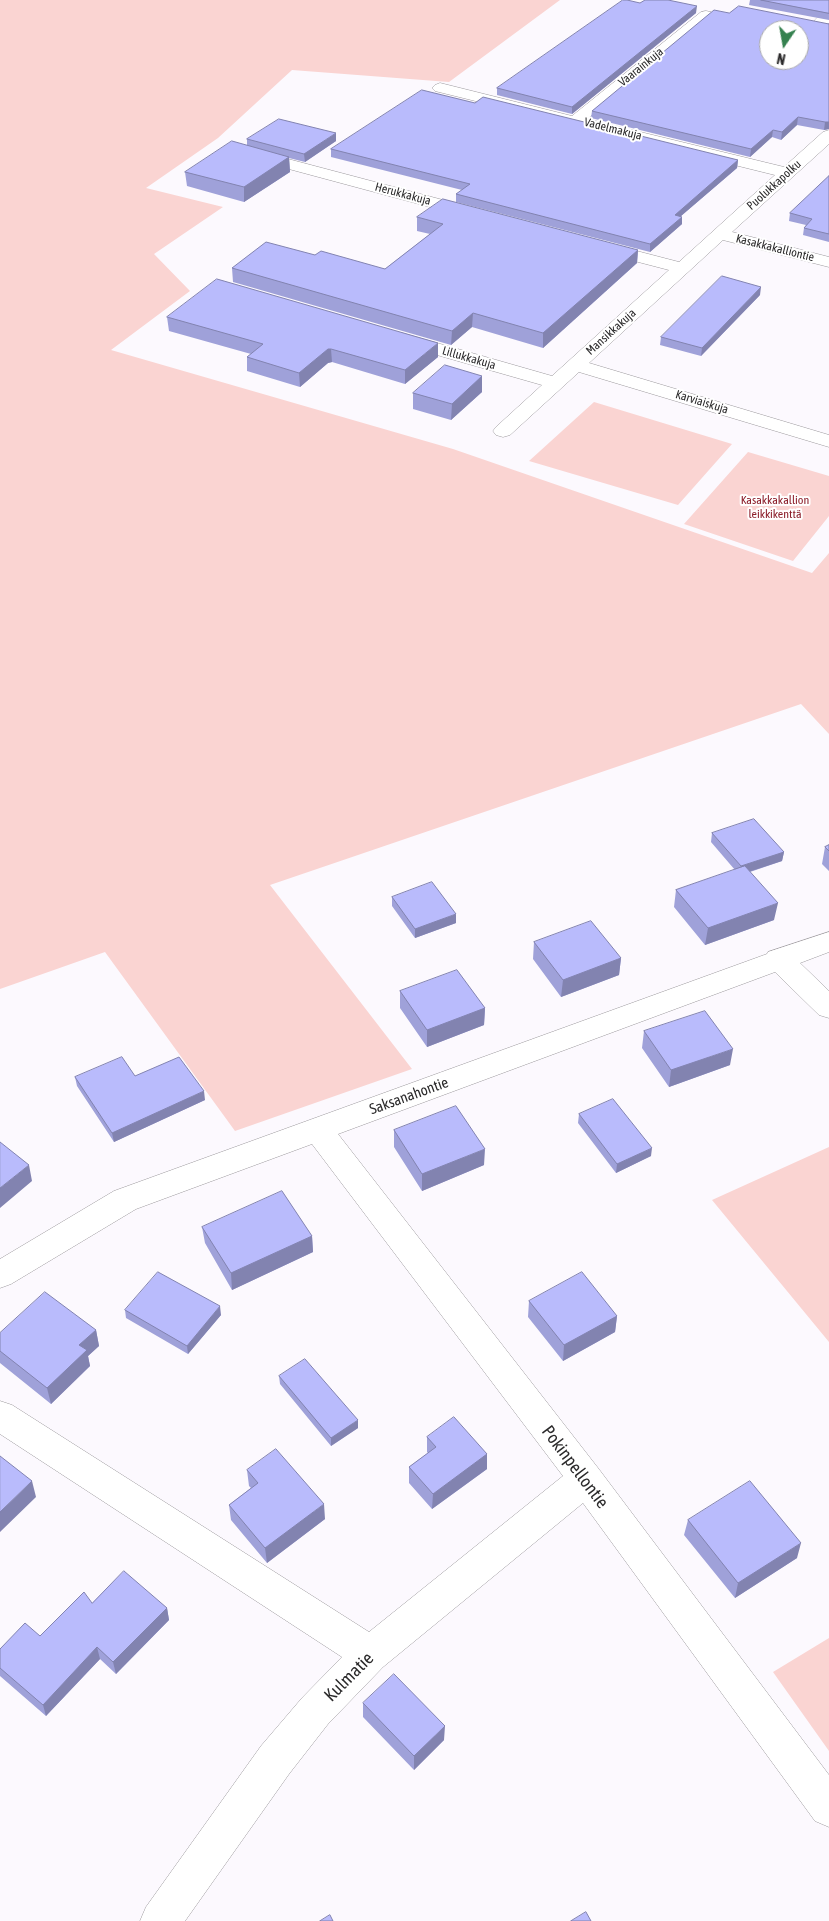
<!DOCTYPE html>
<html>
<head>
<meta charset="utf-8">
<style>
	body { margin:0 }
	#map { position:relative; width:829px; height:1921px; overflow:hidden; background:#fcf9fe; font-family:"Asap Condensed",sans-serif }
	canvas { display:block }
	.north { position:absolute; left:759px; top:20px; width:50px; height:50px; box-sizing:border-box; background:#fff; border:1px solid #aaa; border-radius:50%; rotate:192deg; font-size:14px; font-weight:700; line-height:20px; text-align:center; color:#2b2a2b }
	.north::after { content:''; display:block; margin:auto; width:18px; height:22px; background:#35814f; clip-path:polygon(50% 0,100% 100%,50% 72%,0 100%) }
</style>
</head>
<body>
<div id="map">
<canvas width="829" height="1921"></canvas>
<div class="north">N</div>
</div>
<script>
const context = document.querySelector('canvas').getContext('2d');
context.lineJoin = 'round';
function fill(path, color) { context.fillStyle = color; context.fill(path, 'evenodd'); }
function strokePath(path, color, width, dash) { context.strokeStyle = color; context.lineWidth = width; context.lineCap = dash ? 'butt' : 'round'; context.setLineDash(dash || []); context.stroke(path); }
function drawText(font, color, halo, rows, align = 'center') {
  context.font = font + ' "Asap Condensed",sans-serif'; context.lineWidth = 4; context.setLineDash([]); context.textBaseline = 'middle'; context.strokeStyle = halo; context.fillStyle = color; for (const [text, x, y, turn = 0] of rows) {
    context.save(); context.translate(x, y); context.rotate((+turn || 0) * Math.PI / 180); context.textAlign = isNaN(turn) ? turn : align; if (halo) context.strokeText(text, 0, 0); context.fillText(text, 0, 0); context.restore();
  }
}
fill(new Path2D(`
	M0 0H560L449 82 292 70 218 138 146 188 223 207 154 254 190 291 111 350 453 449 812 573 829 553V734L801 704 270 885 412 1069 235 1131 105 952 0 989Z
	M594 402 732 444 678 505 529 461Z
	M748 452 829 476V516L793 561 684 524Z
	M829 1147V1342L712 1200Z
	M829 1638V1751L773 1672Z`), '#fad4d2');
const street = new Path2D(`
	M706 11 711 12 713 15 711 18 587 119 784 167 823 132 829 130V144L732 232 829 257V267L723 240 589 363 829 435V447L579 372 510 435 503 437 496 435 493 431 496 427 542 385 395 343 393 339 395 335 402 333 409 335 552 376 669 270 596 251 593 247 596 243 602 242 679 262 775 175 435 91 432 88 435 85 440 83 572 116 701 12Z
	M829 11V23L824 27H814L812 24C816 18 822 12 829 11Z
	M254 150 477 209 480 213 477 217 471 218 248 158 246 155 248 152Z
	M829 932V952L800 963 829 991V1018L819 1015 775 972 338 1134 598 1468 829 1775V1827L815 1821 583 1503 383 1667 328 1724 289 1774 185 1921H140L146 1907 261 1746 302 1698 342 1657 0 1434V1401L12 1405 369 1632 563 1476 312 1144 136 1209 11 1284 0 1288V1259L114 1191 767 954 768 952Z`);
strokePath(street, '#9c999d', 1);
fill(street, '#fff');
fill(new Path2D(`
	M750 0H829V20L749 5Z
	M640 3 696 13 572 114 497 95V88Z
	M729 13 829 24V129L824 130 797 125 781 140 772 137 750 157 591 118 592 111Z
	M475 103 738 160 737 168 681 216 682 224 650 252 456 202V194L462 190 331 157V149Z
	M247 139 336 141 305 162 289 158 290 172 244 202 187 186 185 172 247 145Z
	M829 176V242L803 235 804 228 806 225 789 221 790 213Z
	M417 217 638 250 637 263 543 348 472 327 451 345 233 282 232 268 315 255 385 269 430 234 417 231Z
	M760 295 701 356 660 345 661 337Z
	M167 317 438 357 405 384 332 362 328 363 300 387 247 371V357L251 354 169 331Z
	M482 376V392L451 420 413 409V393Z
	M712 833 784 852 782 861 750 872 774 920 705 945 674 907 676 890 735 870 711 842Z
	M829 845V871L822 864 825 847Z
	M392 897 456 923 415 938 392 906Z
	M534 942 621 958 619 975 561 997 533 959Z
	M400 991 485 1008 484 1025 427 1047 400 1008Z
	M644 1031 730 1065 669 1087 642 1048Z
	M75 1077 205 1100 114 1142 77 1086Z
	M579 1114 651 1156 616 1173 578 1123Z
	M394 1130 484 1165 422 1191 394 1147Z
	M202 1227 312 1236 313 1252 232 1290 205 1243Z
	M529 1301 617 1316 615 1332 563 1361 528 1317Z
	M125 1310 221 1315 188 1354 126 1318Z
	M96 1330 99 1346 88 1356 90 1366 51 1404 0 1363V1333Z
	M279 1376 358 1428 331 1446 280 1384Z
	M427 1437 487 1454V1469L432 1509 409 1483V1467L428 1453 427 1452Z
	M247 1470 325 1519 267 1563 231 1520 229 1505 251 1488 249 1486Z
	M688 1520 797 1558 735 1598 684 1535Z
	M167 1608 169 1620 116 1674 100 1659 46 1716 0 1676V1649L40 1636Z
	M363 1703 444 1740 414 1770 363 1717Z`), '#9fa1d9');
fill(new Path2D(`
	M697 6 696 13 572 114V107Z
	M798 117 797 125 781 140 782 132Z
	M825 122H829V129L824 130Z
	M773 130 772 137 750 157 751 149Z
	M336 133V141L305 162 304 154Z
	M289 157 290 172 244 202V187Z
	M738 160 737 168 674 222 675 215Z
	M682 217V224L650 252V244Z
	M638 250 637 263 543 348V333Z
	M761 287 760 295 701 356 702 348Z
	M473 313 472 327 451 345 452 331Z
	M438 343V357L405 384V370Z
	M328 349H331L332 362 328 363 300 387 299 373Z
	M482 376V392L451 420 452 404Z
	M784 852 782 861 739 875 741 866Z
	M778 903 774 920 705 945 708 928Z
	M456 914V923L415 938V929Z
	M621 958 619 975 561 997 563 980Z
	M485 1008 484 1025 427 1047V1030Z
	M733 1049 730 1065 669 1087 671 1070Z
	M204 1091 205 1100 114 1142 112 1133Z
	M652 1148 651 1156 616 1173 617 1164Z
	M485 1149 484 1165 422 1191V1174Z
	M29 1165 32 1181 0 1208V1188Z
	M312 1236 313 1252 232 1290 231 1273Z
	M220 1306 221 1315 188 1354 187 1346Z
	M617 1316 615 1332 563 1361 564 1345Z
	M96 1330 99 1346 88 1356 90 1366 51 1404 47 1388 79 1345Z
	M358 1420V1428L331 1446V1438Z
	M487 1454V1469L432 1509 433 1494Z
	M32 1481 36 1497 0 1532V1512Z
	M324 1504 325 1519 267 1563 265 1548Z
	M801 1543 797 1558 735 1598 738 1583Z
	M167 1608 169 1620 116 1674 113 1662Z
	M97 1647 100 1659 46 1716 43 1705Z
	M445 1726 444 1740 414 1770V1756Z`), '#8283b0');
const building = new Path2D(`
	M623 0H627L640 3 645 0H668L697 6 572 107 497 88Z
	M761 0H829V13Z
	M739 6 829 24V122H825L798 117 782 132 773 130 751 149 592 111 714 10 729 13ZM769 30H799V60H769Z
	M422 90 475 103 483 97 738 160 675 215 682 217 650 244 456 194 470 184 331 149Z
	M279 119 336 133 304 154 247 139Z
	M232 141 289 157 244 187 185 172Z
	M829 176V234L804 228 812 219 790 213Z
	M443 199 638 250 543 333 473 313 452 331 232 268 266 242 315 255 321 251 385 269 443 224 417 217Z
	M722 276 761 287 702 348 661 337Z
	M217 279 438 343 405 370 331 349H328L299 373 247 357 263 344 167 317Z
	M445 365 482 376 452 404 413 393Z
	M754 819 784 852 741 866 712 833Z
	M829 845V851L825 847Z
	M745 866 778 903 708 928 676 890Z
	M432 882 456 914 415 929 392 897Z
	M591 921 621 958 563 980 534 942Z
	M457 970 485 1008 427 1030 400 991Z
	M705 1011 733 1049 671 1070 644 1031Z
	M122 1057 135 1076 179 1057 204 1091 112 1133 75 1077Z
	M613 1099 652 1148 617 1164 579 1114Z
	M456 1106 485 1149 422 1174 394 1130Z
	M0 1142 29 1165 0 1188Z
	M282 1191 312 1236 231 1273 202 1227Z
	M158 1272 220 1306 187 1346 125 1310Z
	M582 1272 617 1316 564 1345 529 1301Z
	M45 1292 96 1330 79 1345 87 1350 47 1388 0 1351V1333Z
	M305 1359 358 1420 331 1438 279 1376Z
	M454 1417 487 1454 433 1494 409 1467 436 1447 427 1437Z
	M276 1449 324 1504 265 1548 229 1505 258 1483 247 1470Z
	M0 1456 32 1481 0 1512Z
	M750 1481 801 1543 738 1583 688 1520Z
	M124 1571 167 1608 113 1662 97 1647 43 1705 0 1668V1649L25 1623 40 1636 84 1592 92 1603Z
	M394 1674 445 1726 414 1756 363 1703Z
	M586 1912 591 1921H571Z
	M330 1915 333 1921H320Z`);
fill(building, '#b9bbfc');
strokePath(building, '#8283b0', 1);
drawText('12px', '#2b2a2b', '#fff', [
	["Vaarainkuja",641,67,-39],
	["Vadelmakuja",613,129,14],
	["Puolukkapolku",774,185,-42],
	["Herukkakuja",403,194,15],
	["Kasakkakalliontie",775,248,14],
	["Mansikkakuja",611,332,-42],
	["Lillukkakuja",469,358,16],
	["Karviaiskuja",702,402,17]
]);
drawText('12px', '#8b1d29', '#fff', [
	["Kasakkakallion",775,500],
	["leikkikenttä",775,514]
]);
drawText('15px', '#2b2a2b', '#fff', [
	["Saksanahontie",409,1096,-20]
]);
drawText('18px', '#2b2a2b', '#fff', [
	["Pokinpellontie",575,1467,53],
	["Kulmatie",349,1677,-45]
]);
</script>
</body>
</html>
